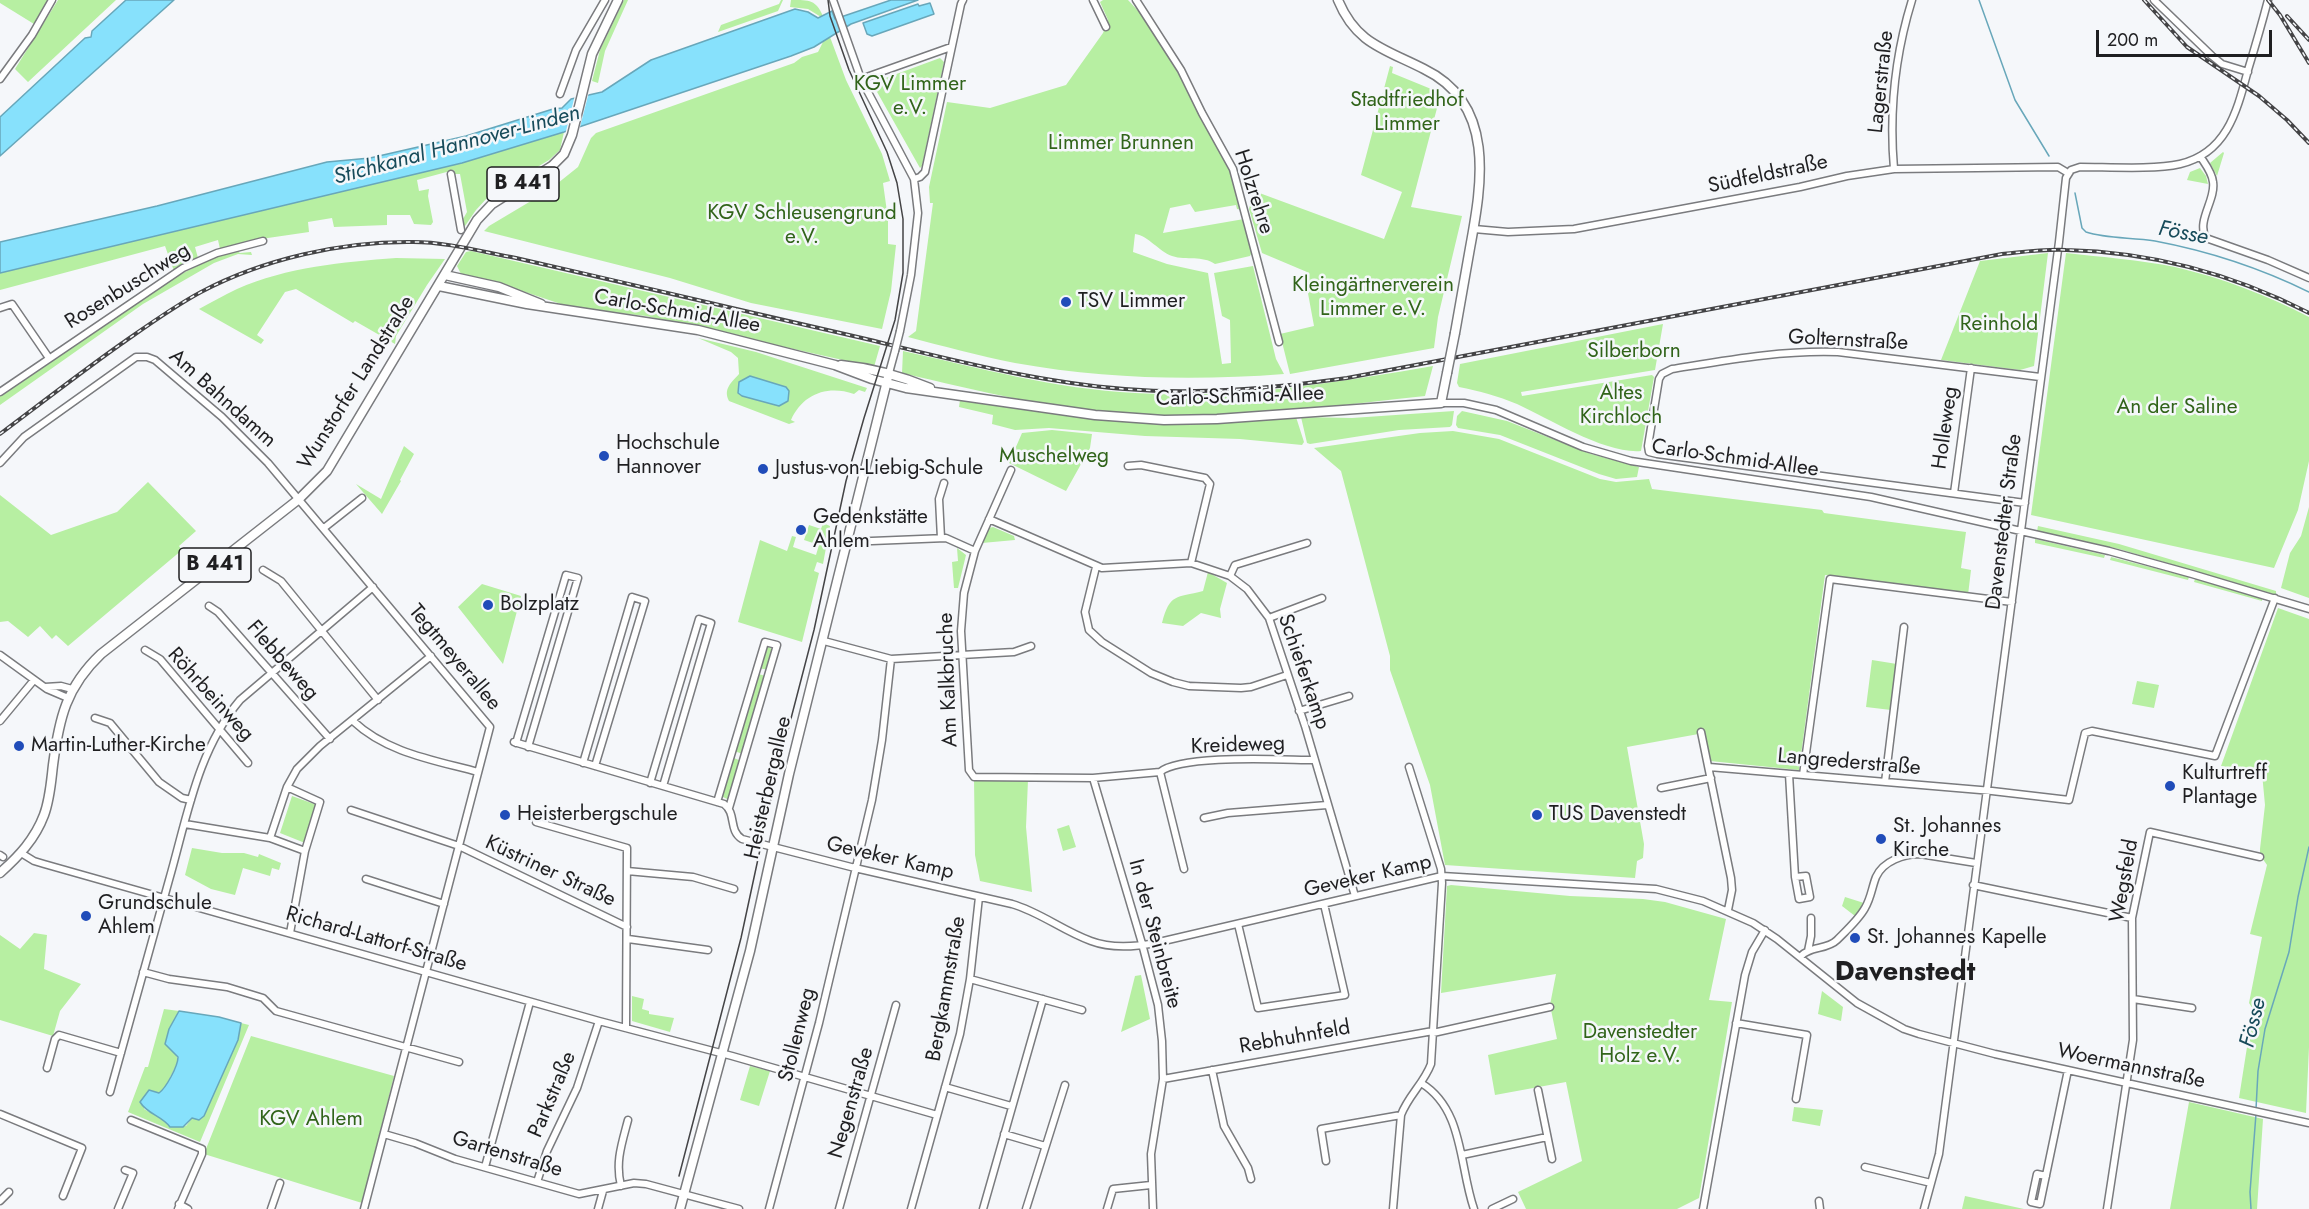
<!DOCTYPE html>
<html>
<head>
<meta charset="utf-8">
<style>
	body { margin:0 }
	#map { position:relative; width:2309px; height:1209px; overflow:hidden; background:#f5f7fa; font-family:Jost,sans-serif }
	canvas { display:block }
	.scale { position:absolute; left:2096px; top:30px; width:176px; height:27px; box-sizing:border-box; border:3px solid #1f1f21; border-top:0; padding-left:8px; font-size:18px; line-height:21px; white-space:nowrap; color:#1f1f21; -webkit-text-stroke:4px #f5f7fa; paint-order:stroke }
</style>
</head>
<body>
<div id="map">
<canvas width="2309" height="1209"></canvas>
<div class="scale">200 m</div>
</div>
<script>
const context = document.querySelector('canvas').getContext('2d');
context.lineJoin = 'round';
function fill(path, color) { context.fillStyle = color; context.fill(path, 'evenodd'); }
function strokePath(path, color, width, dash) { context.strokeStyle = color; context.lineWidth = width; context.lineCap = dash ? 'butt' : 'round'; context.setLineDash(dash || []); context.stroke(path); }
function drawText(font, color, halo, rows, align = 'center') {
  context.font = font + ' Jost,sans-serif'; context.lineWidth = 5; context.setLineDash([]); context.textBaseline = 'middle'; context.strokeStyle = halo; context.fillStyle = color; for (const [text, x, y, turn = 0] of rows) {
    context.save(); context.translate(x, y); context.rotate((+turn || 0) * Math.PI / 180); context.textAlign = isNaN(turn) ? turn : align; if (halo) context.strokeText(text, 0, 0); context.fillText(text, 0, 0); context.restore();
  }
}
fill(new Path2D(`
	M0 0H48L34 24 0 3Z
	M58 0H116L28 82 15 69Z
	M624 0H628L605 51 598 83 592 81 600 50Z
	M781 0H783L778 11 718 32 721 25 779 4Z
	M791 0C810 0 816 0 823 16L821 17 808 9 790 7Z
	M1103 0H1128L1142 15 1179 68 1227 162 1242 210 1237 209 1236 205 1195 212 1190 204 1170 208 1163 233 1244 219 1252 252 1250 256 1215 264C1202 255 1187 261 1172 256 1158 251 1149 236 1135 234L1133 252 1167 264 1208 273 1222 364 1231 363 1230 320 1222 316 1214 273 1253 266 1276 359 1284 374C1194 381 1104 379 1015 363 979 356 943 346 908 337L916 331 933 203H930L929 187 947 102 990 108 1066 85 1103 33 1108 20 1100 2Z
	M830 37 846 80 882 154 890 181 883 183 888 219V244L896 245 891 291 882 329 751 303 670 278 484 231 489 226 536 198 540 194 543 195 578 167 591 138 596 133 794 63 802 57 818 52 824 40Z
	M940 58 944 62 922 166 920 168 872 83Z
	M1390 66 1393 67 1392 73 1441 93 1411 207 1462 216 1438 317 1434 348 1290 374 1280 334 1314 326 1305 277 1307 272 1262 253 1249 209 1254 191 1384 239 1402 192 1361 175Z
	M564 132 560 150 549 160 488 197 476 210 465 226 463 225V219L467 212 460 174H455L454 170 417 180 419 191 429 189 428 196 433 222 431 225 414 224 410 215H387V225L334 227 332 218 308 222 309 232 261 239 220 249 218 240 195 247 198 258 174 271 165 246 0 290V273L453 165Z
	M2223 152 2224 153 2217 176 2210 163Z
	M2200 168 2206 176 2208 184 2187 180 2190 172Z
	M236 250 240 253 251 252 252 255 238 254 214 263 143 304 0 405V395C36 371 71 346 107 322 148 294 189 265 236 250Z
	M471 251 880 346 874 367 646 316 573 308 510 287 462 276 457 266 466 252Z
	M2048 253 2034 366 2020 370 1941 360 1980 261Z
	M2066 253C2102 257 2140 260 2175 267 2222 278 2267 295 2309 317V461L2298 510 2274 568 2031 515Z
	M396 258 445 259 427 285 396 336 395 344 355 321 353 323 296 289 285 292 257 335 264 340 261 344 199 309C212 302 224 295 237 289 287 267 343 262 396 258Z
	M1663 324 1655 370 1521 392 1522 396 1652 375 1654 377 1641 451C1605 454 1550 419 1517 404 1498 396 1479 391 1459 387L1457 383 1460 364Z
	M698 338 756 352 867 388 865 392 859 390 854 394C827 385 803 394 791 420L795 422 789 424 729 401C723 389 731 383 739 374L738 358 731 352Z
	M903 351C979 368 1056 389 1135 393 1236 399 1334 383 1433 366L1425 396C1329 406 1231 421 1135 415 1056 410 979 391 902 373Z
	M960 400 1115 420 1296 417 1304 442 1302 445 1240 439 1145 436 1049 428 1015 430 992 424 993 415 959 407Z
	M1454 411 1452 425 1450 427 1399 430 1310 444 1307 443 1301 417 1352 418Z
	M1462 411 1507 421 1591 454 1639 467 1637 477 1616 479 1599 474 1500 435 1458 428 1456 425 1457 416Z
	M1052 430 1092 434 1090 448 1066 491 1009 463 1022 433Z
	M1453 431 1499 439 1600 479 1616 482 1649 479 1652 489 1822 510 1824 513 1966 532 1961 568 1971 570 1968 595 1825 575 1799 770 1710 761 1704 733 1627 747 1644 844 1643 858 1637 861 1635 878 1445 865 1430 785 1390 670V656L1341 471 1314 448 1420 433Z
	M404 446 414 454 400 480 401 481 382 514 356 484 381 499Z
	M148 482 196 531 179 546 182 550 68 646 56 635 52 639 40 626 28 637 8 621 0 622V495L51 535 117 512Z
	M2309 507V598L2281 588 2290 553 2301 536Z
	M823 523 830 526 823 564 817 562 814 571 819 573 802 642 738 622 760 540 787 551 792 536 796 537 793 547 816 555 819 545 804 540 809 525 821 529Z
	M2038 526 2119 544 2276 591V595L2119 549 2037 531Z
	M993 527 1014 536 1015 540 982 543 989 528Z
	M2035 539 2105 555 2104 558 2035 543Z
	M957 548 966 555 958 588H954L952 562 958 561Z
	M2111 557 2189 577 2188 580 2110 560Z
	M1208 572 1227 583 1220 609 1221 618 1201 613 1183 626 1162 623C1170 593 1176 598 1203 591Z
	M2195 579 2262 598V601L2194 582Z
	M482 584 521 596 503 664 458 607Z
	M2278 608 2309 619V1047L2306 1113 2239 1098 2253 1009 2249 1003 2262 937 2250 934 2267 865 2260 855V849L2265 805 2262 773 2221 766Z
	M768 646 774 651 768 670 759 668 765 649Z
	M1872 660 1897 664 1891 710 1866 707Z
	M759 674 765 676 743 754 734 751Z
	M2137 681 2159 685 2154 708 2132 704Z
	M734 758 741 761 729 800 721 796Z
	M974 778 1028 780 1026 827 1032 892 980 881 975 855Z
	M292 796 317 805 305 843 280 833Z
	M1069 825 1076 847 1063 851 1057 829Z
	M192 848 222 853H244L258 857 259 854 281 863 279 870 272 868 270 876 243 868 235 895 211 889 185 875Z
	M1451 885 1570 896 1643 899 1665 902 1726 919 1709 1000 1732 1002 1699 1198 1677 1209H1526L1518 1192 1582 1161 1566 1082 1495 1095 1488 1055 1557 1039 1550 1005 1556 974 1441 993 1447 886Z
	M1845 897 1864 903 1855 916 1842 906Z
	M34 933 47 935 44 969 81 984 60 1011 53 1036 0 1020V935L20 949Z
	M1141 975 1150 1019 1121 1032 1135 976Z
	M1822 991 1843 1007 1841 1021 1818 1014Z
	M632 996 644 999 642 1009 649 1011V1014L674 1018 670 1032 632 1021Z
	M164 1009 179 1011 169 1029 178 1061 164 1090 159 1093 149 1090 144 1109 166 1121 171 1127 186 1126 192 1118 199 1120 202 1118 238 1040 241 1023 249 1025 200 1142 128 1112 145 1067H148Z
	M251 1036 394 1076 362 1203 204 1154Z
	M750 1066 770 1071 759 1106 740 1100Z
	M2189 1102 2263 1119 2257 1209H2170Z
	M1794 1107 1823 1110 1820 1126 1792 1121Z
	M1965 1196 2024 1209H1962Z`), '#b7efa2');
const water = new Path2D(`
	M126 0H174L0 156V117L85 38 91 37 92 31Z
	M891 0H918L851 24 814 47 791 56 564 132 462 163 0 273V242L157 206 327 162 370 158 466 136 553 109 562 108 571 99 602 92 651 60 795 9 808 12 818 18 832 11 835 19Z
	M930 3 934 14 872 36 867 34 863 23 918 4 919 6Z
	M750 376 786 387 789 391 788 401 779 406 742 396 738 393 739 382Z
	M179 1011 219 1017 241 1023 238 1040 204 1116 199 1120 192 1118 183 1127H170C162 1116 147 1114 140 1102L149 1090 159 1093C166 1088 178 1066 178 1057L165 1044 169 1029Z`);
fill(water, '#87e1fc');
strokePath(water, '#68a7ba', 1.5);
fill(new Path2D(`
	M589 92 579 131 565 135 575 95Z`), '#f5f7fa');
strokePath(new Path2D(`
	M1979 0 2015 100 2049 156
	M2075 193 2082 228 2086 232C2107 239 2132 237 2155 241 2208 251 2260 268 2309 292
	M2256 1109 2258 1071 2265 1029 2289 952 2298 897 2309 847
	M2251 1209 2250 1192 2256 1114`), '#68a7ba', 1.5);
const minor = new Path2D(`
	M833 0 861 79 914 179 918 213 911 275 900 331
	M1093 0 1106 27
	M1136 0 1181 70 1202 113 1233 169 1279 342
	M2154 0 2212 56 2222 64 2248 72
	M0 79 32 35 52 0
	M861 79 951 47
	M560 94 576 50 605 0
	M2200 156C2205 164 2212 172 2213 182 2216 200 2196 221 2206 238L2268 260 2309 278
	M1894 169C1889 111 1895 55 1912 0
	M451 174 461 230
	M914 179 920 177 925 172 961 4 963 0
	M1474 229 1508 232 1574 229 1800 187 1847 176 1894 169 2058 167 2068 173
	M0 308 12 304 49 358
	M889 373 895 351
	M0 392 183 268 217 253 263 241
	M1441 403H1464L1496 410 1583 447 1631 461 1871 497 2109 551 2192 574 2309 609
	M0 463 24 437 136 357H147L155 360 222 417 268 463 490 727 364 1209
	M1128 466 1141 465 1205 478 1210 484 1191 563
	M1011 470 975 551 964 593 961 631 969 770 974 777 1093 778 1160 772C1183 754 1283 760 1315 760
	M1954 493 1971 368
	M2025 503 1657 454 1649 452 1648 446 1659 379 1662 374 1672 369C1728 360 1782 350 1838 352L2040 377
	M989 519 1102 568 1191 563 1230 576 1247 589 1269 618 1305 726 1355 896
	M324 528 362 498
	M941 538 939 499 944 483
	M847 542 946 538 975 551
	M1096 567 1085 612 1089 630 1102 642 1151 673 1173 682 1189 686 1241 688 1251 687 1287 675
	M263 570 281 581 378 700
	M1230 576 1235 565 1307 543
	M209 606 218 612 330 739
	M1269 618 1322 598
	M824 641 891 659 1014 652 1031 646
	M145 650 160 659 248 763
	M0 655 47 689 68 698
	M45 687 61 686 72 689
	M1299 711 1349 696
	M95 718 110 723 159 782 182 798 191 800
	M0 721 34 680
	M353 721C387 753 434 760 478 772
	M1701 732 1731 878 1732 890 1728 910
	M514 742 724 804C737 814 728 830 742 839L855 868 1012 904C1040 912 1063 931 1091 941 1112 949 1134 947 1155 943L1442 876 1656 889 1703 901 1753 923 1777 939 1857 1003 1904 1029 1919 1034 1995 1054 2309 1123
	M516 743 566 575 578 578 528 747
	M583 763 632 597 645 601 595 766
	M1709 767 1992 791 2069 800 2085 733 2092 731 2215 756 2275 598
	M1160 772 1184 869
	M1789 774 1795 877 1806 876 1810 897 1799 899 1795 877
	M1803 775 1830 579 2012 602
	M1093 778 1141 940 1158 1005 1162 1041 1163 1079 1151 1154 1153 1209
	M1885 782 1904 627
	M650 783 699 619 711 623 663 786
	M287 787 320 802 305 851
	M1661 788 1711 778
	M717 802 765 642 777 645 729 808
	M351 810 459 846 627 927
	M1204 818 1228 813 1327 805
	M536 822 627 848 626 1028
	M185 824 270 838
	M21 853 34 861 44 864 599 1021 732 1056 937 1115
	M0 855 3 857
	M627 871 693 877 734 889
	M366 879 444 904
	M1973 885 2132 918
	M1238 924 1258 1008 1345 995 1324 904
	M290 933 305 851 270 838 287 787 297 769 320 746 431 656
	M628 939 708 950
	M1808 951 1811 936V918
	M1800 957C1809 946 1827 950 1837 940 1847 930 1859 919 1865 908 1871 898 1872 887 1876 877 1883 861 1904 854 1920 854L1976 863
	M143 972 169 979 227 987 263 998 276 1011 459 1062
	M970 979 1082 1010
	M2133 999 2192 1008
	M1736 1023 1807 1035 1796 1099
	M1433 1033 1550 1007
	M47 1068 55 1039 59 1035 121 1053
	M1212 1070 1224 1126 1248 1168 1251 1179
	M1163 1079 1433 1031
	M1421 1083C1464 1109 1459 1166 1474 1209
	M945 1087 1011 1106
	M1538 1090 1552 1159
	M110 1092C130 1021 149 951 169 880 187 818 197 751 240 700L373 587
	M0 1114 82 1148 63 1196
	M131 1120 202 1149V1154L178 1209
	M384 1134 415 1143 455 1159 579 1194 634 1183 646 1184 739 1209
	M1004 1134 1045 1146
	M1462 1155 1547 1137
	M1326 1161 1321 1129 1401 1115
	M485 1167 530 1002
	M1865 1167 1931 1183
	M2046 1176 2037 1174 2031 1202 2040 1204 2068 1070
	M537 1182 547 1151 577 1088 599 1021
	M621 1186C615 1162 622 1143 628 1120
	M0 1201 9 1192
	M1819 1201 1820 1209
	M179 1204 188 1209
	M118 1209 133 1173 125 1170
	M271 1209 280 1183
	M598 1209 603 1191
	M769 1209 819 1023 872 800 882 740 891 659
	M839 1209 896 1005
	M911 1209 960 1034 970 979 979 897
	M983 1209 1043 999
	M1026 1209 1065 1085
	M1107 1209 1113 1189 1151 1185
	M1393 1209 1401 1115C1408 1096 1424 1083 1431 1064L1442 883 1441 869 1409 767
	M1492 1209 1513 1199
	M1703 1209 1745 975 1752 952 1765 930
	M1924 1209 1939 1154 2059 242 2066 178 2071 170 2080 167C2108 167 2154 170 2180 164 2227 153 2237 111 2248 70 2255 47 2262 23 2268 0
	M2107 1209 2133 1040 2132 918 2150 832 2260 857`);
const major = new Path2D(`
	M1338 0C1356 44 1385 49 1424 69 1496 104 1482 183 1470 248 1465 276 1460 305 1455 333
	M445 275 499 287 541 304
	M439 286 527 304 698 330 835 365 872 379 906 388 1095 415 1164 420 1217 419 1441 403 1447 373
	M841 365C872 368 901 376 930 388
	M0 873C19 856 35 839 44 815 50 799 51 782 53 765 59 719 66 687 101 654L299 499 327 471 477 220 492 204 552 166 564 154 572 135 592 54 618 0
	M680 1209 750 951 789 774 889 373`);
strokePath(minor, '#7a7b7e', 9);
strokePath(major, '#7a7b7e', 11);
strokePath(minor, '#fff', 6);
strokePath(major, '#fff', 8);
strokePath(new Path2D(`
	M679 1176 741 938 775 780 814 630 846 481 864 418 895 320 903 273V219L897 183 887 152 849 70 830 16 828 0`), '#444446', 1.5);
const rail = new Path2D(`
	M2144 0 2187 47 2259 96 2287 120 2309 143
	M2268 0 2280 15 2309 63
	M2287 16 2309 40
	M0 434C40 404 80 373 121 344 147 326 173 307 201 292 263 259 343 241 413 242 447 242 483 252 516 258 632 284 747 312 862 338 949 359 1036 382 1125 389 1200 395 1273 388 1347 378L2002 254C2023 252 2044 249 2066 250 2152 252 2233 274 2309 313`);
strokePath(rail, '#444446', 4);
strokePath(rail, '#f5f7fa', 1.5, [4.5]);
const minorBridge = new Path2D(`
	M895 351 900 331`);
const majorBridge = new Path2D(`
	M1447 373 1455 333`);
strokePath(minorBridge, '#7a7b7e', 9, []);
strokePath(majorBridge, '#7a7b7e', 11, []);
strokePath(minorBridge, '#fff', 6);
strokePath(majorBridge, '#fff', 8);
for (const [x, y, r, color] of [
	[1066,302,6,"#204cb9"],
	[604,456,6,"#204cb9"],
	[763,469,6,"#204cb9"],
	[801,530,6,"#204cb9"],
	[488,605,6,"#204cb9"],
	[19,746,6,"#204cb9"],
	[2170,786,6,"#204cb9"],
	[505,815,6,"#204cb9"],
	[1537,815,6,"#204cb9"],
	[1881,839,6,"#204cb9"],
	[86,916,6,"#204cb9"],
	[1855,938,6,"#204cb9"]
]) { const dot = new Path2D(); dot.arc(x, y, r, 0, 2 * Math.PI); context.fillStyle = color; context.fill(dot); strokePath(dot, '#f5f7fa', 2); }
for (const [x, y, w] of [
	[523,184,72],
	[215,565,72]
]) { const box = new Path2D(); box.roundRect(x - w / 2, y - 17, w, 34, 4.5); context.fillStyle = '#f5f7fa'; context.fill(box); strokePath(box, '#1f1f21', 1.5); }
drawText('bold 20px', '#1f1f21', null, [
	["B 441",523,184],
	["B 441",215,565]
]);
drawText('21px', '#1f1f21', '#f5f7fa', [
	["Lagerstraße",1882,82,-84],
	["Südfeldstraße",1768,175,-12],
	["Holzrehre",1253,192,72],
	["Rosenbuschweg",128,287,-32],
	["Carlo-Schmid-Allee",677,312,10],
	["Golternstraße",1848,341,3],
	["Wunstorfer Landstraße",357,383,-58],
	["Carlo-Schmid-Allee",1240,397,-2],
	["Am Bahndamm",222,399,42],
	["Holleweg",1946,428,-82],
	["Carlo-Schmid-Allee",1735,459,8],
	["Davenstedter Straße",2005,522,-83],
	["Tegtmeyerallee",454,658,50],
	["Flebbeweg",282,661,49],
	["Schieferkamp",1303,672,71],
	["Am Kalkbruche",949,680,-92],
	["Röhrbeinweg",210,695,48],
	["Kreideweg",1238,746,-2],
	["Langrederstraße",1849,763,5],
	["Heisterbergallee",769,788,-77],
	["Geveker Kamp",890,859,13],
	["Küstriner Straße",550,872,25],
	["Geveker Kamp",1368,877,-13],
	["Wegsfeld",2125,881,-80],
	["In der Steinbreite",1154,934,75],
	["Richard-Lattorf-Straße",376,940,16],
	["Bergkammstraße",947,989,-80],
	["Stollenweg",798,1035,-76],
	["Rebhuhnfeld",1295,1038,-10],
	["Woermannstraße",2131,1067,12],
	["Parkstraße",553,1095,-67],
	["Negenstraße",852,1103,-74],
	["Gartenstraße",507,1155,17]
]);
drawText('21px', '#31641a', '#f5f7fa', [
	["KGV Limmer",910,85],
	["e.V.",910,109],
	["Stadtfriedhof",1407,101],
	["Limmer",1407,125],
	["Limmer Brunnen",1121,144],
	["KGV Schleusengrund",802,214],
	["e.V.",802,238],
	["Kleingärtnerverein",1373,286],
	["Limmer e.V.",1373,310],
	["Reinhold",1999,325],
	["Silberborn",1634,352],
	["Altes",1621,394],
	["Kirchloch",1621,418],
	["An der Saline",2177,408],
	["Muschelweg",1054,457],
	["Davenstedter",1640,1033],
	["Holz e.V.",1640,1057],
	["KGV Ahlem",311,1120]
]);
drawText('21px', '#1f1f21', '#f5f7fa', [
	["TSV Limmer",1078,302],
	["Hochschule",616,444],
	["Hannover",616,468],
	["Justus-von-Liebig-Schule",775,469],
	["Gedenkstätte",813,518],
	["Ahlem",813,542],
	["Bolzplatz",500,605],
	["Martin-Luther-Kirche",31,746],
	["Kulturtreff",2182,774],
	["Plantage",2182,798],
	["Heisterbergschule",517,815],
	["TUS Davenstedt",1549,815],
	["St. Johannes",1893,827],
	["Kirche",1893,851],
	["Grundschule",98,904],
	["Ahlem",98,928],
	["St. Johannes Kapelle",1867,938]
], 'left');
drawText('italic 22px', '#174b5a', '#f5f7fa', [
	["Stichkanal Hannover-Linden",457,146,-15],
	["Fösse",2183,234,11],
	["Fösse",2254,1023,-76]
]);
drawText('bold 27px', '#1f1f21', '#f5f7fa', [
	["Davenstedt",1905,973]
]);
</script>
</body>
</html>
